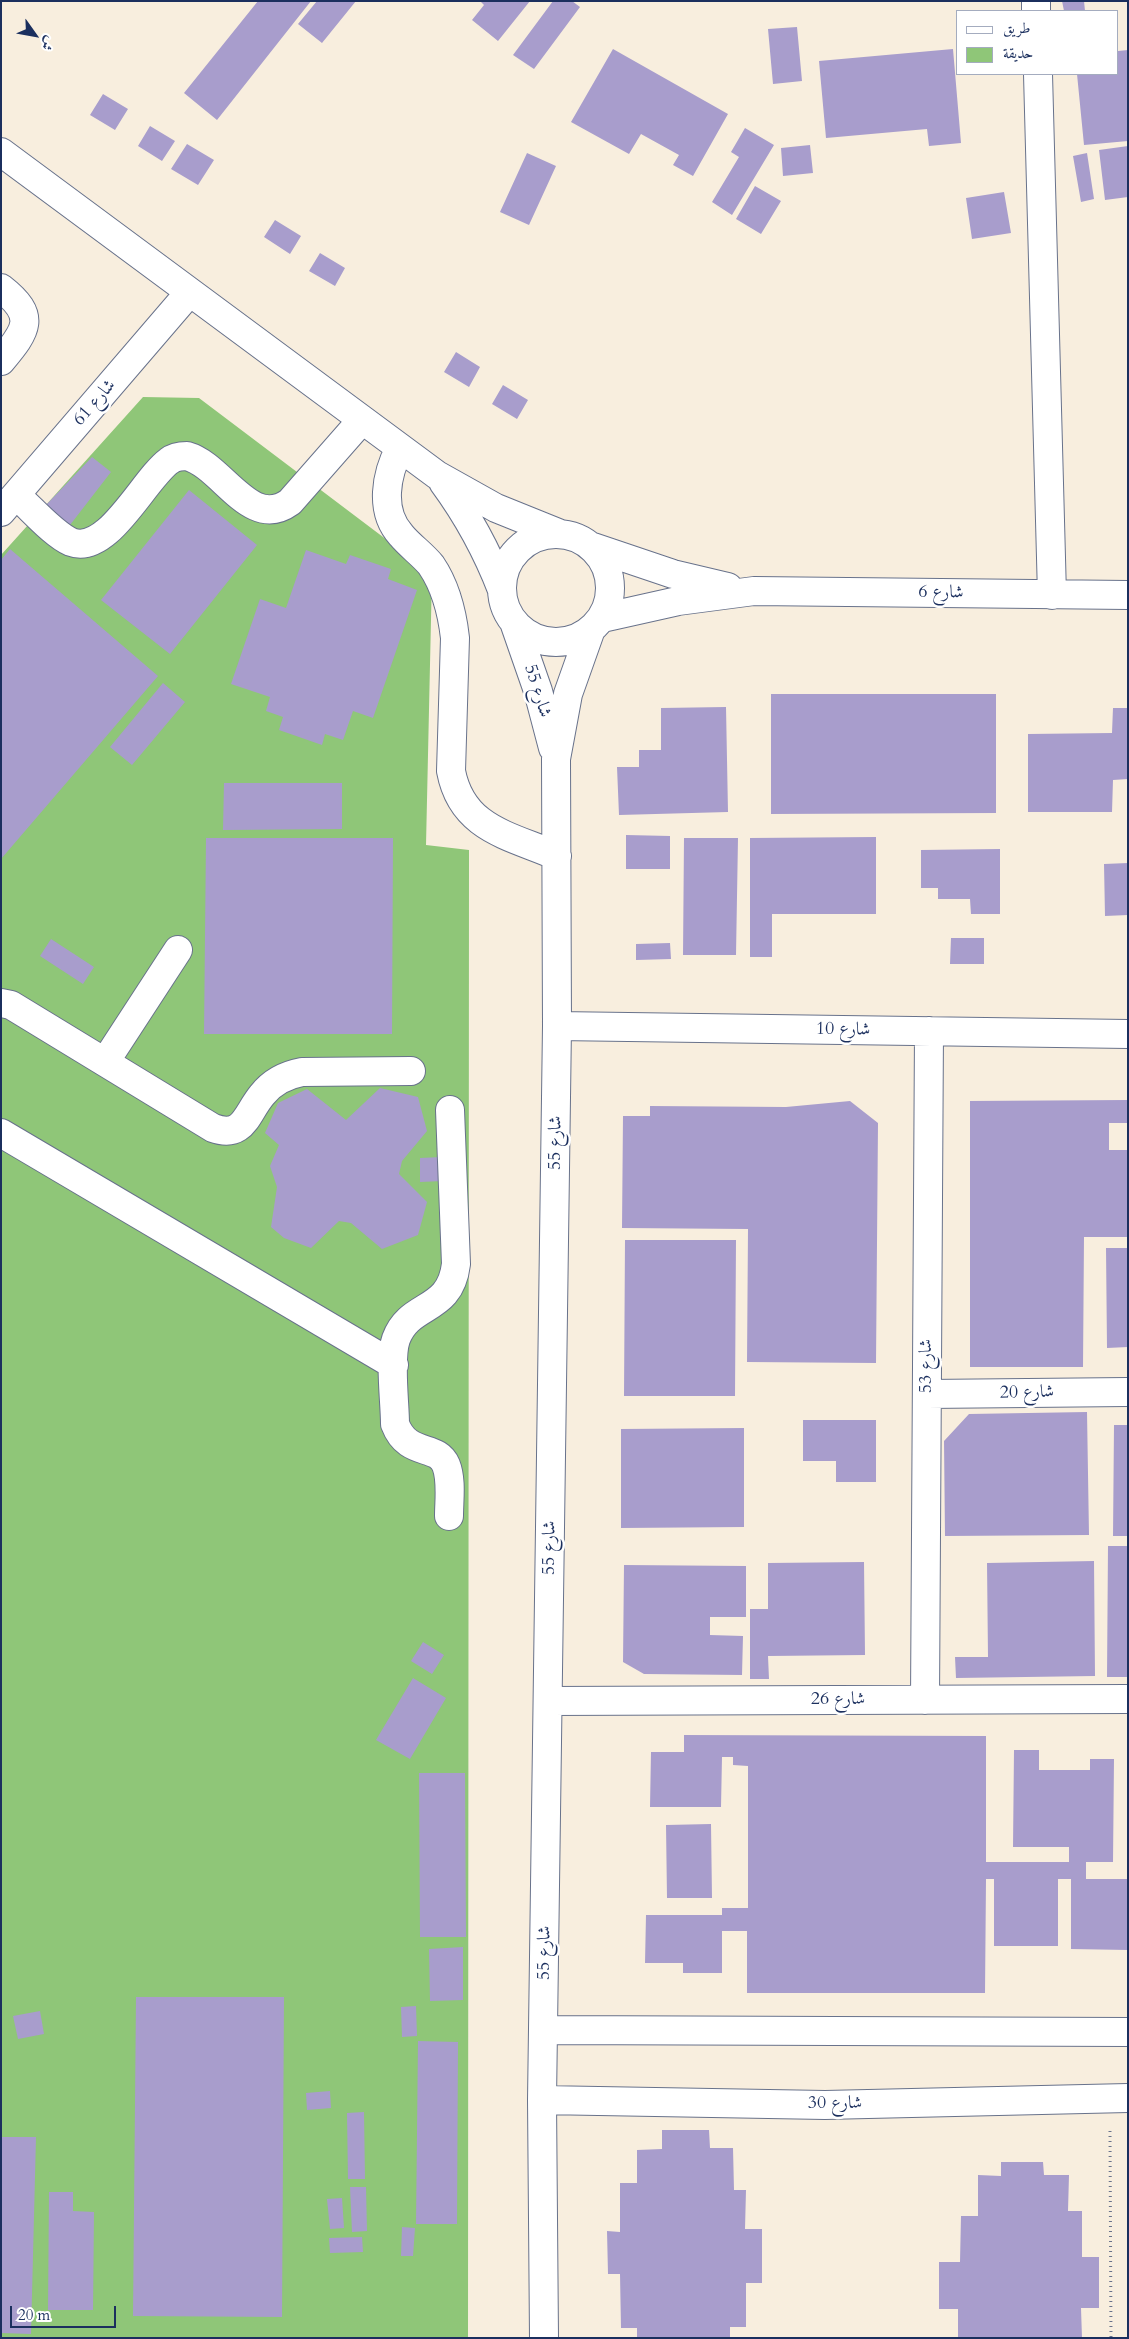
<!DOCTYPE html>
<html>
<head>
<meta charset="utf-8">
<style>
	body { margin:0 }
	#map { position:relative; width:1129px; height:2339px; overflow:hidden; background:#f8eede; font-family:Cardo,Amiri,serif }
	canvas { display:block }
	.frame { position:absolute; inset:0; border:2px solid #1b2f5e; pointer-events:none }
	.legend { position:absolute; left:956px; top:10px; width:162px; height:65px; box-sizing:border-box; background:#fff; border:1px solid #a4acbf; margin:0; padding:6px 9px; list-style:none; font-size:15px; color:#1b2f5e }
	.legend li { display:flex; align-items:center; gap:10px; height:25px }
	.legend b { width:25px; border:1px solid #a4acbf }
	.north { position:absolute; left:10px; top:10px; width:50px; height:50px; -webkit-text-stroke:4px #fff; paint-order:stroke; rotate:122deg; font-size:14px; font-weight:700; line-height:20px; text-align:center; color:#1b2f5e }
	.north::after { content:''; display:block; margin:auto; width:18px; height:22px; background:#1b2f5e; clip-path:polygon(50% 0,100% 100%,50% 72%,0 100%) }
	.scale { position:absolute; left:10px; top:2306px; width:106px; height:22px; box-sizing:border-box; border:2px solid #1b2f5e; border-top:0; padding-left:6px; font-size:15px; line-height:18px; white-space:nowrap; color:#1b2f5e; -webkit-text-stroke:4px #fff; paint-order:stroke }
</style>
</head>
<body>
<div id="map">
<canvas width="1129" height="2339"></canvas>
<div class="frame"></div>
<ul class="legend">
<li><b style="height:6px;background:#fff"></b>طريق</li>
<li><b style="height:14px;background:#8fc678"></b>حديقة</li>
</ul>
<div class="north">ش</div>
<div class="scale">20 m</div>
</div>
<script>
const context = document.querySelector('canvas').getContext('2d');
context.lineJoin = 'round';
function fill(path, color) { context.fillStyle = color; context.fill(path, 'evenodd'); }
function strokePath(path, color, width, dash) { context.strokeStyle = color; context.lineWidth = width; context.lineCap = dash ? 'butt' : 'round'; context.setLineDash(dash || []); context.stroke(path); }
function drawText(font, color, halo, rows, align = 'center') {
  context.font = font + ' Cardo,Amiri,serif'; context.lineWidth = 5; context.setLineDash([]); context.textBaseline = 'middle'; context.strokeStyle = halo; context.fillStyle = color; for (const [text, x, y, turn = 0] of rows) {
    context.save(); context.translate(x, y); context.rotate((+turn || 0) * Math.PI / 180); context.textAlign = isNaN(turn) ? turn : align; if (halo) context.strokeText(text, 0, 0); context.fillText(text, 0, 0); context.restore();
  }
}
fill(new Path2D(`
	M143 397 199 398 432 574 426 845 469 850 468 2338H1V555Z`), '#8fc678');
fill(new Path2D(`
	M258 1H311L217 120 184 93Z
	M317 1H356L322 43 298 24Z
	M480 1H530L498 41 472 20 484 5Z
	M553 1H572L580 7 534 69 513 55Z
	M1062 1H1084L1085 11H1064Z
	M797 27 802 81 773 84 768 29Z
	M613 49 728 114 693 176 673 165 679 155 641 134 629 154 571 122Z
	M953 49 961 143 929 146 927 129 826 138 819 61Z
	M1128 50V141L1084 145 1077 74H1118V51Z
	M103 94 128 109 115 130 90 115Z
	M150 126 175 141 162 161 138 146Z
	M745 128 774 145 732 215 712 202 739 157 731 152Z
	M187 144 214 160 198 185 171 169Z
	M810 145 813 173 783 176 781 148Z
	M1128 146V197L1105 200 1099 150Z
	M527 153 556 166 529 225 500 212Z
	M1087 153 1094 199 1081 202 1073 156Z
	M755 186 781 201 761 234 736 219Z
	M1004 192 1011 233 972 239 966 198Z
	M275 220 301 236 290 254 264 237Z
	M320 253 345 268 335 286 309 271Z
	M456 352 480 367 469 387 444 372Z
	M503 385 528 400 517 419 492 404Z
	M92 457 111 472 70 525 45 506Z
	M189 490 257 545 170 654 101 600Z
	M10 549 158 676 1 859V560Z
	M306 550 346 564 350 555 391 569 388 579 417 590 373 718 353 711 343 740 325 734 322 745 279 730 283 717 266 711 270 697 231 684 260 599 286 608Z
	M163 683 185 702 132 765 110 747Z
	M771 694H996V813L771 814Z
	M726 707 728 812 619 815 617 767H639V750H661V708Z
	M1113 708H1128V779L1113 780 1112 812H1028V734L1112 733Z
	M224 783H342V829L223 830Z
	M626 835 670 836V869H626Z
	M876 837V914H772V957H750V838Z
	M206 838H393L392 1034H204Z
	M684 838H738L736 955H683Z
	M1000 849V914H971L970 899H938V888H921V850Z
	M1128 863V915L1105 916 1104 864Z
	M951 938H984V964H950Z
	M51 939 94 967 83 984 40 956Z
	M670 943 671 959 636 960V944Z
	M380 1088 418 1097 427 1131 402 1161 399 1174 427 1202 418 1235 382 1249 351 1223 339 1221 311 1248 284 1238 271 1227 277 1187 270 1166 279 1145 265 1133 278 1103 307 1089 346 1120Z
	M1128 1100V1123H1109V1150H1128V1237H1084L1083 1367H970V1101Z
	M850 1101 878 1123 876 1363 747 1362 748 1229 622 1228 623 1116H650V1106L786 1107Z
	M442 1157 443 1181 420 1182V1158Z
	M625 1240H736L735 1396H624Z
	M1106 1248H1128V1347L1107 1348Z
	M1087 1412 1089 1535 945 1536 944 1441 969 1414Z
	M803 1420H876V1482H836V1461H803Z
	M1114 1425H1128V1536H1113Z
	M744 1428V1527L621 1528V1429Z
	M1108 1546H1128V1677H1107Z
	M1094 1561 1095 1676 956 1678 955 1657H988L987 1563Z
	M864 1562 865 1655 768 1656 769 1679H750V1609H768V1563Z
	M624 1565 746 1566V1617H710V1635L743 1636 742 1675 644 1674 623 1662Z
	M423 1642 444 1655 432 1674 411 1661Z
	M413 1678 446 1698 410 1759 376 1740Z
	M684 1735 986 1736V1862H1069V1847H1013L1014 1750H1039V1770H1090V1759H1114L1113 1862H1086V1879H1128V1950L1071 1949V1879H1058V1946H994V1879H986L985 1993H747V1931H722V1973H683V1963H645L646 1915H722V1908H748V1766L733 1765V1757H722L721 1807H650L651 1752H684Z
	M419 1773H465L466 1937H420Z
	M711 1824 712 1898H667L666 1825Z
	M463 1947V2000L430 2001 429 1949Z
	M136 1997H284L282 2317 133 2316Z
	M416 2006 417 2036 402 2037 401 2007Z
	M40 2011 44 2034 18 2039 13 2016Z
	M418 2041 458 2042 457 2224H416Z
	M330 2091 331 2108 307 2110 306 2093Z
	M364 2112 365 2179H348L347 2113Z
	M662 2130H709L710 2148H733L734 2190H746L745 2229H762V2283H746V2327H730V2338H637V2328H621L620 2274H608L607 2231 620 2232V2183H637V2150L662 2149Z
	M1 2137H36L31 2334 1 2333Z
	M1001 2162H1043L1044 2175H1069L1068 2211H1082V2257H1099V2308H1081L1082 2338H958V2309H939V2262H960L961 2216H978V2175L1001 2176Z
	M350 2187H366L367 2231 352 2232Z
	M49 2192H73V2211L94 2212 93 2310H48Z
	M342 2198 344 2228 330 2229 327 2199Z
	M402 2227 415 2228 413 2256H401Z
	M362 2237 363 2252 330 2253 329 2238Z`), '#a89dcc');
const minor = new Path2D(`
	M1036 1V11
	M1038 74 1052 595
	M1 152 437 475 496 508 558 533
	M1 288C37 316 27 330 1 361
	M400 448C386 474 379 511 401 535 410 546 422 554 431 565 446 587 452 611 455 638L451 771C462 829 509 835 557 856
	M443 482C468 516 487 551 502 590
	M16 495C31 508 53 534 71 542 108 556 143 480 169 461 174 457 181 456 187 456 223 466 250 531 290 502L362 420
	M1 512 189 293
	M502 588a54 54 0 1 1 108 0a54 54 0 1 1-108 0Z
	M593 547 673 574 728 587
	M602 618 678 601 754 591 1128 595
	M515 625 538 691 553 748
	M1 1003 11 1005 213 1128C244 1139 246 1114 262 1095 272 1082 286 1075 302 1072L411 1071
	M557 1026 1128 1034
	M105 1062 178 950
	M1 1133 394 1365
	M927 1394 1128 1392
	M449 1516C449 1500 452 1480 446 1465 437 1443 408 1458 395 1424 395 1402 389 1359 396 1339 410 1301 450 1314 456 1264L450 1110
	M925 1700 929 1031
	M548 1701 1128 1699
	M544 2030 1128 2032
	M542 2100 825 2105 1128 2098
	M544 2338 542 2100 557 1026 556 759 568 694 590 632`);
strokePath(minor, '#68728b', 30);
strokePath(new Path2D(`
	M1110 2131 1111 2338`), '#68728b', 3, [1, 4]);
strokePath(minor, '#fff', 28);
drawText('18px', '#1b2f5e', '#fff', [
	["شارع 61",95,403,-49],
	["شارع 6",941,593,1],
	["شارع 55",537,691,73],
	["شارع 10",843,1030,1],
	["شارع 55",556,1143,-89],
	["شارع 53",927,1366,-90],
	["شارع 20",1027,1393,-1],
	["شارع 55",550,1548,-89],
	["شارع 26",838,1700],
	["شارع 55",545,1953,-89],
	["شارع 30",835,2104]
]);
</script>
</body>
</html>
